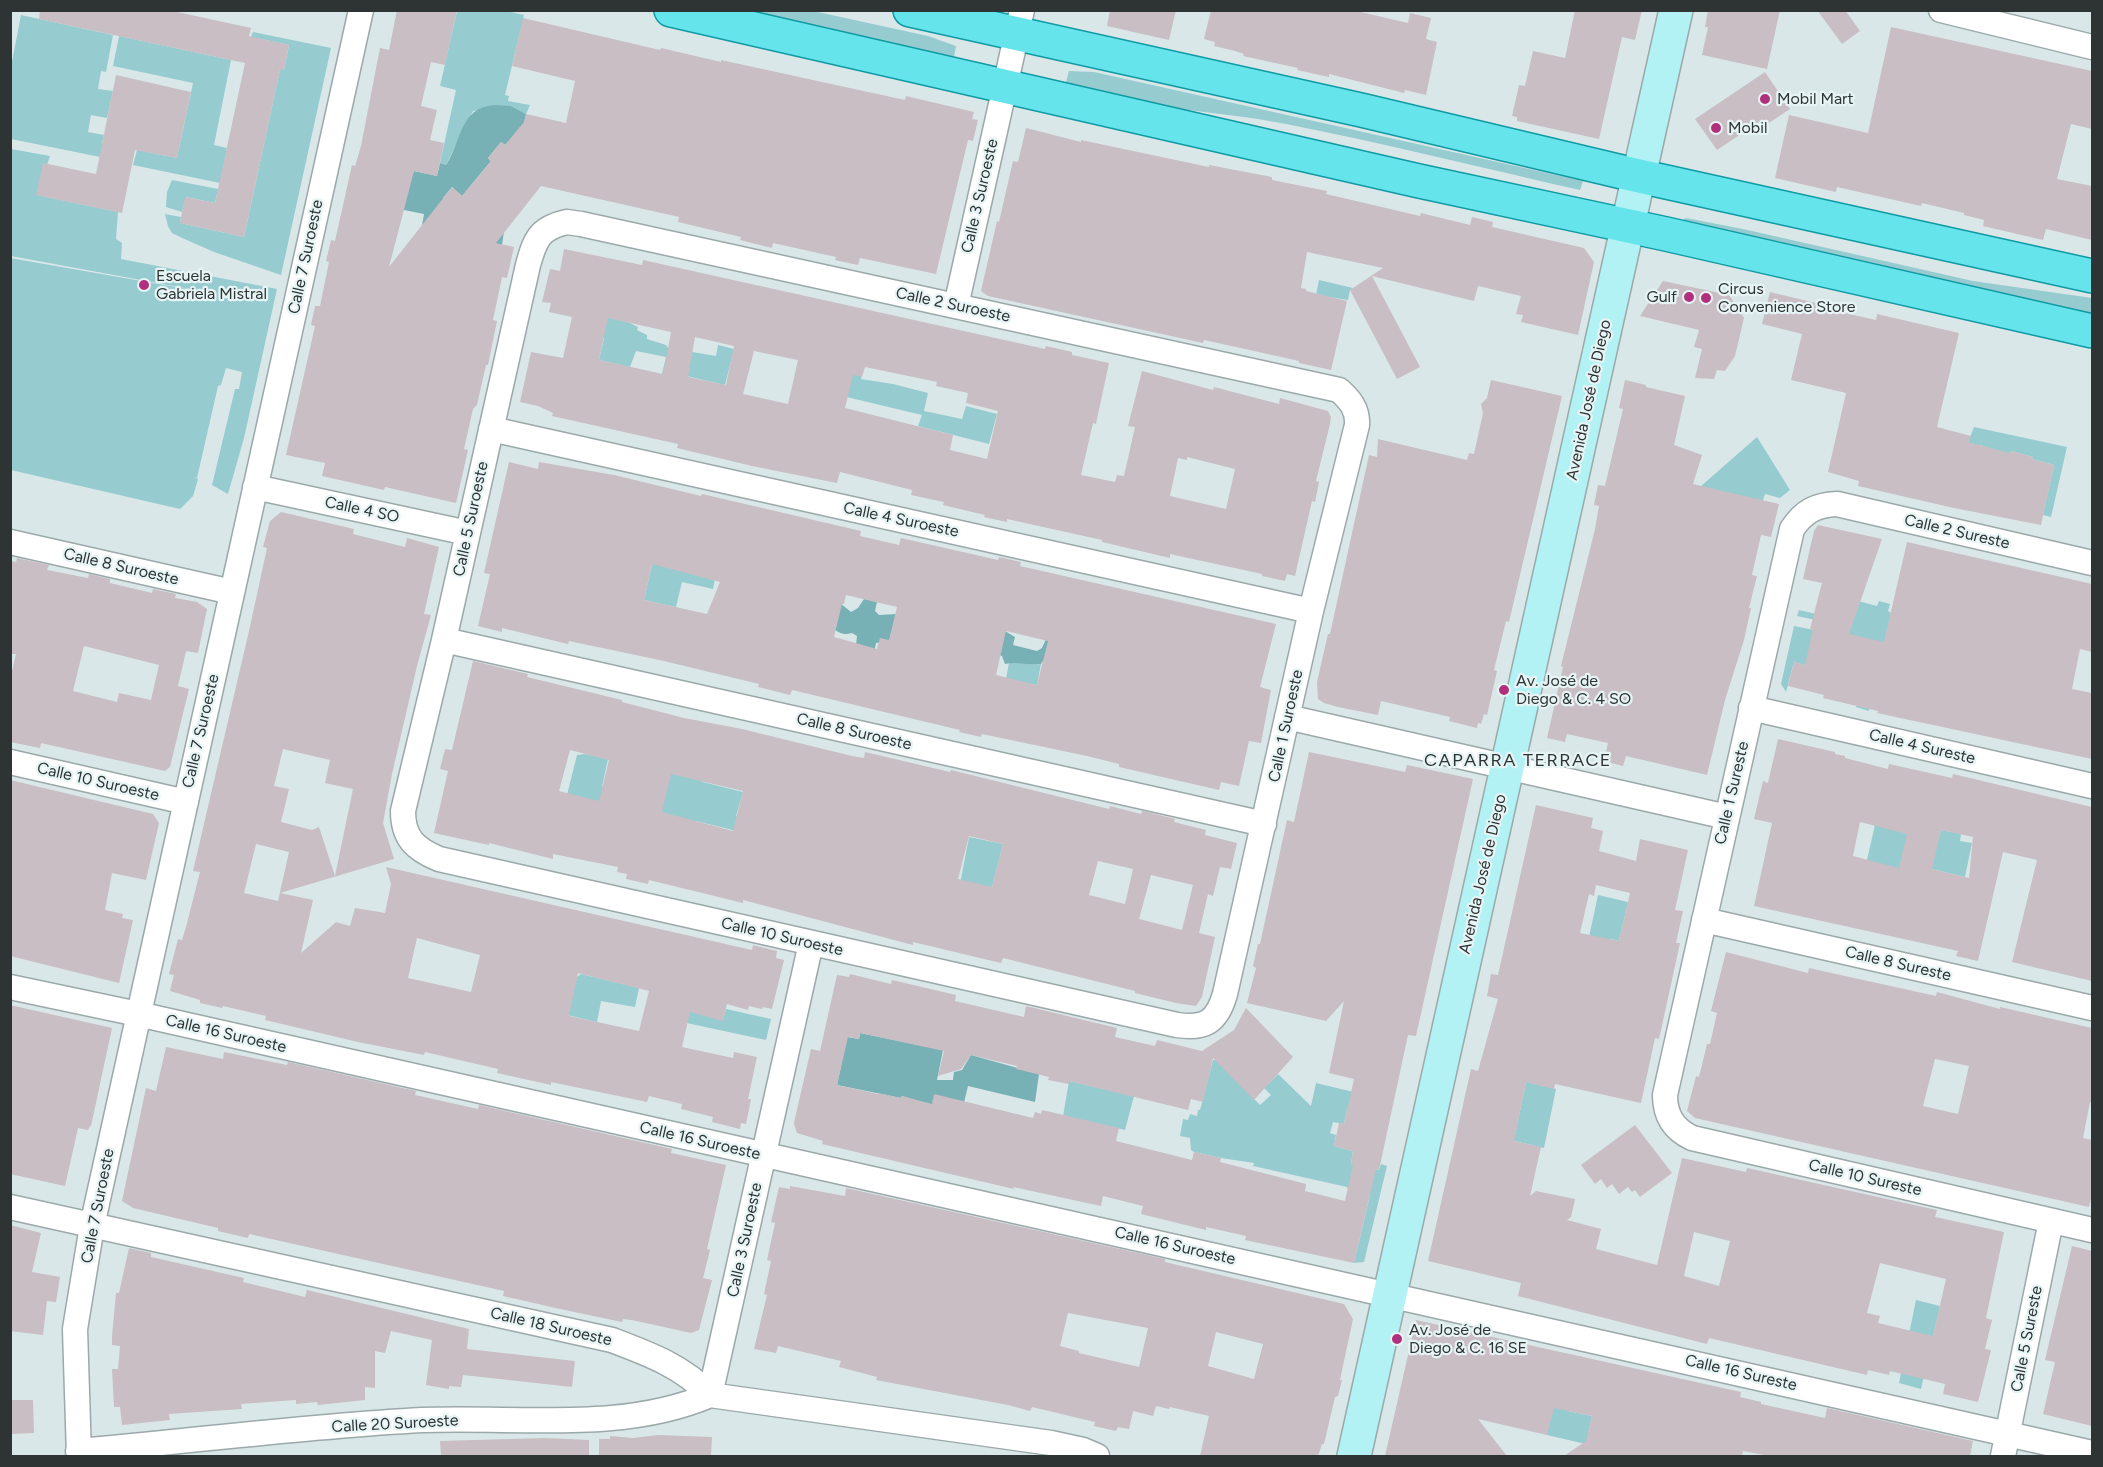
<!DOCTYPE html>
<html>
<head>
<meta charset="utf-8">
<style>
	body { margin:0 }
	#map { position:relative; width:2103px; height:1467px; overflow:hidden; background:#d9e7e8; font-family:Figtree,sans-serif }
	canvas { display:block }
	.frame { position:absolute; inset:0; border:12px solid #2e3333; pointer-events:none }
</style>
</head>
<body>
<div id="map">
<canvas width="2103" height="1467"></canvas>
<div class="frame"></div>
</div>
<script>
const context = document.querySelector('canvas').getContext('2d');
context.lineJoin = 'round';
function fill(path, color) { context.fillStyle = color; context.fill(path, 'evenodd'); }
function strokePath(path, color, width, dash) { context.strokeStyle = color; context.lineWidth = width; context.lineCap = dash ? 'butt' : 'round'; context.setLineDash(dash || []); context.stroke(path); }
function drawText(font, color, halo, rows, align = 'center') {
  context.font = font + ' Figtree,sans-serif'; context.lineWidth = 4.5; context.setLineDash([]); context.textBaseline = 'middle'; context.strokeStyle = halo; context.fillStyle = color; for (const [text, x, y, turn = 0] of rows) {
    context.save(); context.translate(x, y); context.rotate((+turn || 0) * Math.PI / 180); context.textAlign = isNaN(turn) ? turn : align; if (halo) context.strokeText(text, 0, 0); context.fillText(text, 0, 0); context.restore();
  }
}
fill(new Path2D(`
	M457 11H506L524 15 505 95 509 96 508 101 530 105 526 114 511 106 473 111 446 165 440 163 456 90 440 86Z
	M727 11H813L928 36 956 46 954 57 936 56Z
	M21 15 113 35 106 72 101 71 98 89 113 91 107 118 91 115 88 132 104 135 102 143 130 163 11 139V67Z
	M253 32 331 48 281 275 214 252 180 237 172 233 168 226 165 214 181 217 180 223 244 237 280 70H284L289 45 251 37Z
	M119 36 231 60 214 145 227 148 220 183 133 165 137 150 177 158 193 83 113 66Z
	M1069 71 1094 72 1583 181 1580 190C1482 168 1384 143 1286 124 1212 109 1136 111 1066 82Z
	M11 149 50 156 37 195 118 212 116 239 122 243 121 259 277 289 244 438 228 494 212 485 235 389H239L242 372 226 368 221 385 218 386 197 478 193 477 198 479 193 496 180 509 11 470 10 258 233 297 11 256Z
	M172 180 218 189 215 203 186 197 182 212 166 207 167 192Z
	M1686 218 1743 229 1973 281 2092 298V316L1682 225V220Z
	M1319 280 1353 288 1350 290 1348 300 1316 295Z
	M575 308 630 323 638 327 637 330 647 335V339L666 345 668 348 716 356 718 345 734 349 725 385 682 375 681 378 662 374 666 357 636 351 630 367 599 360 604 338Z
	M832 363 862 371 861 379 893 384 928 393 924 411 962 419 966 406 997 414 989 444 918 426 922 415 834 394Z
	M1974 427 2067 447 2051 517 2043 515 2054 465 2032 459 2033 457 2011 451 2009 456 1980 445H1967Z
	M1757 437 1790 490 1780 498 1765 494 1763 500 1692 494Z
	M653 560 717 569 713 589 682 582 676 607 644 600Z
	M1858 601 1877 606 1879 601 1890 604 1888 611 1891 613 1869 711 1856 707 1858 700 1805 665 1794 662 1786 692 1781 684 1794 626 1814 630 1816 620 1797 616 1799 610 1842 620Z
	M1013 662C1023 662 1031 666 1041 664L1037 685 1006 679 1009 663Z
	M585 754 608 759 602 787 672 769 703 782 743 792 736 816 752 822 749 834 696 821 692 834 565 803 577 755Z
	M1899 823 1936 849 1941 830 1961 834 1960 841 1972 843 1965 877 1932 869 1896 880 1864 873 1875 825Z
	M969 837 1003 844 992 887 960 884Z
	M1598 895 1628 902 1619 941 1611 939 1610 942 1589 937Z
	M581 974 639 988 635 1007 601 1001 597 1022 567 1015 577 977Z
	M669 1002 723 1020 726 1009 771 1019 766 1040 668 1019Z
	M1213 1060H1216L1260 1105 1271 1095 1264 1088 1278 1074 1311 1106 1316 1083 1362 1094 1347 1110 1344 1124 1333 1122 1330 1133 1336 1135 1334 1146 1353 1151 1351 1164 1379 1170 1381 1164 1387 1166 1364 1262 1354 1263 1370 1195 1348 1190 1347 1187 1253 1166 1254 1163 1221 1158 1194 1152 1191 1150 1190 1138 1180 1136 1183 1119 1188 1120 1190 1114 1197 1116 1198 1110H1200Z
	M1069 1081 1134 1096 1125 1130 1095 1123 1061 1128Z
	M1526 1082 1556 1089 1544 1148 1490 1135H1515Z
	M1916 1300 1940 1306 1921 1389 1899 1383Z
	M1573 1356H1581L1568 1411 1592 1416 1587 1438 1683 1450 1682 1456H1663L1665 1450 1652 1447 1649 1456H1637L1547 1435 1550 1407Z`), '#96cbd0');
fill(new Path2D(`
	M494 105 511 106 526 114 523 128 505 145 501 142 488 158 491 161 462 196 452 187 443 198 465 217 504 231 502 245 422 226 424 214 399 209 414 171 437 176 440 163 446 165C462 141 459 108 494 105Z
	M864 599 877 602 875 611 879 615 897 614 889 641 876 643 871 667 856 645 857 636 852 633C845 635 841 634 835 630L840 603 851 612 858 608Z
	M1005 631 1015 637 1013 645 1037 651 1042 648 1047 637 1072 668 1043 661 1041 664C1028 666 1018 661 1005 664L1002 656 996 654Z
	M860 1033 943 1050 937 1080H953L954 1072 962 1070 971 1055 1039 1074 1035 1102 968 1086 961 1115 902 1096 901 1098 837 1085 847 1037 859 1039Z`), '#77b0b5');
fill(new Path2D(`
	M40 10H168L251 28 249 36 289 45 284 70H280L244 237 180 223 185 197 215 203 245 63 39 19Z
	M397 10H457L445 65 431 62 421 106 437 110 430 140 444 143 437 176 414 171 389 267 452 187 462 196 491 161 488 158 501 142 505 145 524 122 526 114 566 123 575 81 512 66 523 18 660 50 661 48 721 62V60L905 100 906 96 974 112 972 119 978 120 973 141 968 140 936 274 860 258 858 265 835 260 836 257 773 243 772 248 740 240 741 237 678 222 679 217 541 186 496 243 514 247 507 278 502 277 493 320 497 321 488 365H486L477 405 473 409 464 449 468 450 456 503 385 487 384 490 322 476 325 463 286 455 315 326 311 325 315 306H320L329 262 326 261 331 240 335 241 352 165 355 166 361 146 380 48 389 50Z
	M1110 10H1176L1169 40 1107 26Z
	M1211 10H1352L1408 23 1410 13 1431 18 1426 39 1437 42 1426 95 1405 90 1404 93 1329 74V77L1297 70 1298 68 1243 56 1244 54 1235 51 1214 46 1215 42 1204 39Z
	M1575 10H1642L1635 40 1622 37 1599 139 1517 121V117L1512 116 1519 85 1525 86 1533 51 1565 58Z
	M1708 10H1780L1767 69 1702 55 1708 27H1705Z
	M1817 10H1845L1860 31 1842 44Z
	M1891 27 2092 71V129L2071 124 2057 179 2092 186V240L2046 229 2043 240 1983 226 1984 220 1964 215V213L1922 203 1921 206 1837 187 1836 192 1775 178 1789 115 1868 133Z
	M1765 72 1790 109 1766 125 1762 120 1717 150 1695 119Z
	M116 75 191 92 177 158 135 150 122 213 36 195 43 163 96 174Z
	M1026 128 1081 142V140L1209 167V165L1272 177V180L1327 191 1326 194 1420 216 1421 213 1470 225 1472 217 1493 222 1492 227 1584 248 1594 262 1578 335 1521 322 1523 315 1516 314 1521 296 1478 286 1474 301 1372 276 1420 367 1397 379 1350 290 1383 268 1307 252 1301 288 1306 289V291L1347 301 1331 370 1299 363V361L1227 345 1204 340 1203 343 988 296 981 291 997 221 999 222 1013 161 1018 162Z
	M564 249 642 265 643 260 1045 349 1046 346 1072 352V355L1109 363 1097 419 1096 424 1093 423 1081 475 1115 482 1117 475 1124 476 1135 427 1128 426 1142 371 1213 390 1214 387 1279 404 1280 398 1328 411 1331 417 1330 424 1316 481 1319 482 1315 502 1312 501 1295 576 1287 574 1285 581 1262 576V574L1170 554V558L1102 542V540L1007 519V522L984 517 985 515 943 505 944 502 911 495 912 490 840 472 837 483 752 466 677 448 678 444 552 416 553 413 538 406 520 402 531 352 563 358 572 317 549 312 551 303 542 302 550 269 560 271ZM608 318 671 332 663 374 599 360ZM695 337 734 346 726 385 688 377ZM754 351 798 360 788 404 743 394ZM865 367 937 382 936 386 968 393 966 403 998 411 987 459 950 450 953 435 845 408 853 375 862 377ZM1187 457 1235 469 1226 509 1170 496 1178 458 1187 460Z
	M1663 281 1729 295 1744 318 1735 356 1725 371 1717 370 1714 379 1695 378 1702 349 1694 347 1699 330 1640 316Z
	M1770 292 1832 307 1831 310 1876 320 1877 314 1959 333 1937 427 1971 436 1968 442 2010 453 2011 451 2033 457 2032 459 2054 465 2041 525 1954 508 1858 486 1859 481 1828 472 1846 393 1791 380 1802 334 1762 324Z
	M1491 380 1562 396 1509 622 1506 621 1494 670 1497 671 1487 715 1484 714 1481 724 1478 723 1477 728 1449 721 1450 717 1381 701 1378 715 1338 707 1324 703 1318 699 1317 682 1328 634H1330L1369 455 1377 457 1378 439 1467 460 1469 453 1474 454 1483 413 1481 404 1487 398Z
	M1625 380 1646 385V387L1685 396 1674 445 1702 455 1693 484 1779 504 1771 537 1761 535 1752 575 1757 576 1749 608H1751L1744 640 1725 700 1707 775 1626 756 1623 766 1604 761 1608 743 1567 734 1565 742 1547 738 1563 667 1561 666 1595 529 1599 506 1594 505 1598 485 1605 486 1623 409 1619 408Z
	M509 462 538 469 539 462 614 475 701 496 702 494 861 531 860 536 899 545 901 538 998 560 999 557 1021 562 1020 566 1276 624 1260 687 1271 690 1261 743 1249 741 1239 786 1221 782 1219 790 1119 767V764L1087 756 982 734 981 737 959 732 960 730 792 690 790 695 758 687 759 684 664 661 569 641 568 644 502 628V632L478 626 490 574 484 573ZM652 564 720 582 707 614 644 600ZM846 595 897 607 889 640 880 638 877 649 834 637 842 604H844ZM1006 631 1048 641 1037 685 996 675Z
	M281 512 354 529 353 534 405 547 407 538 439 547 424 614 431 615 417 666 392 774 383 823 394 859 280 893 313 900 301 953 336 922 350 926 355 908 385 913 391 884 386 867 752 950 753 945 777 951 776 958 784 960 772 1009 763 1007 762 1009 749 1006 748 1010 727 1004 723 1021 690 1012 682 1047 733 1058 734 1052 757 1057 748 1099H751L746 1124 741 1123 740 1129 712 1122 713 1117 681 1109 682 1104 649 1096 647 1102 551 1082V1085L497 1073 498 1069 425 1052 424 1055 358 1042 265 1020 266 1016 223 1006 222 1008 200 1003V1000L170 991 174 975 169 974 178 939 182 940 186 927 200 872 193 871 249 631 267 548 263 547 270 521ZM283 749 330 760 325 783 353 789 335 876 319 827 312 830 281 822 289 789 274 786ZM256 844 289 852 278 901 244 893ZM417 938 480 955 471 992 408 978ZM578 973 649 991 639 1031 569 1016Z
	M1818 525 1882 539 1849 634 1884 642 1907 542 2092 584V652L2080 649 2072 689 2092 693V759L1877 713 1878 711 1823 698 1824 695 1788 686 1794 662 1805 665 1813 630 1810 629 1822 583 1803 579 1814 531Z
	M17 558 49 565 47 570 88 578 89 574 110 579V583L152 593 153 589 176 594 175 598 197 602 207 609 198 653 186 651 178 686 189 689 170 767 165 771 41 743 40 748 10 742V680L16 654H10V561L16 562ZM84 646 159 665 151 700 119 693 117 702 73 691Z
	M473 661 528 674 527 677 622 700V702L684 718 742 729 852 756 864 758 865 752 950 772 951 770 1109 809 1110 806 1141 814 1142 811 1147 812 1175 819 1174 822 1206 830 1205 835 1237 843 1231 869 1220 867 1213 896 1208 894 1199 933 1215 937 1202 997 1196 1006 1176 1003 1135 993V991L1003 958 1001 963 913 942V945L743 900V903L649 880 648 884 626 879 627 874 617 872 618 867 553 854V859L489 843V845L434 833 448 771 440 769 445 749 452 750ZM570 750 609 760 599 801 559 791ZM671 774 743 791 733 831 662 812ZM969 836 1003 844 992 887 958 879ZM1098 861 1133 869 1125 904 1089 895ZM1151 875 1193 885 1182 930 1139 919Z
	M1778 739 1835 752V754L1845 756V758L1888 769 1889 764 1952 778 1953 774 2092 807V981L2012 962 2037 860 2003 852 1978 961 1956 956 1958 951 1754 906 1772 823 1754 819 1763 781 1768 783ZM1860 822 1907 834 1899 868 1853 856ZM1941 830 1973 837 1969 878 1932 869Z
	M1309 752 1405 772 1407 765 1473 779 1416 1036 1408 1035 1379 1170 1376 1169 1354 1263 1245 1240 1246 1236 1206 1227V1230L1141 1214 1143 1206 1103 1196 1101 1206 1013 1187 1014 1189 822 1144 823 1141 797 1133 794 1124 795 1118 811 1049 820 1051 837 975 849 977 850 974 891 984 892 980 956 995 955 1001 1024 1017 1026 1006 1117 1028 1115 1037 1155 1046 1157 1040 1202 1051 1234 1030 1246 1008 1293 1057 1254 1100 1213 1058 1203 1102 1191 1099 1188 1110 1069 1081V1084L1048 1080 1049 1077 1016 1069 1017 1066 971 1055 961 1069 938 1076 944 1051 860 1033 859 1039 848 1037 837 1085 878 1094V1093L901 1098 902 1096 932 1104 934 1094 1033 1118 1035 1112 1041 1114 1042 1110 1119 1128 1116 1141 1192 1160 1194 1152 1221 1158 1220 1162 1306 1184 1305 1191 1345 1201 1353 1165 1351 1164 1353 1151 1334 1146 1339 1123 1344 1124 1354 1079 1329 1073 1344 1001 1326 1021 1247 1003 1256 968 1253 966 1258 944H1260L1287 820 1294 822Z
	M10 780 153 814 159 823 146 880 112 873 105 910 123 914 122 918 133 920 119 983 10 956Z
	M1536 805 1593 818 1591 828 1603 831 1599 851 1636 861 1640 839 1688 850 1675 910 1683 911 1676 943H1680L1659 1039 1655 1038 1641 1103 1555 1084 1554 1089 1526 1082 1514 1141 1541 1147 1530 1196 1536 1191 1575 1199 1571 1217 1567 1220 1601 1229 1596 1249 1657 1265 1682 1158 1746 1172 1747 1168 1923 1207 1937 1210 1935 1217 2004 1232 1986 1318 1992 1320 1985 1349 1991 1350 1978 1402 1943 1394 1945 1384 1890 1371 1889 1375 1868 1370 1867 1375 1709 1338 1707 1344 1518 1296 1521 1283 1428 1261 1471 1069 1478 1071 1498 999 1487 996 1491 974 1498 975ZM1596 885 1630 893 1619 941 1580 933 1589 894 1594 896ZM1694 1232 1730 1241 1719 1286 1684 1276ZM1880 1263 1946 1279 1933 1336 1878 1323 1880 1316 1867 1313Z
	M1726 952 1808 973 1809 968 1936 996 1937 992 2000 1009V1007L2092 1028V1103L2090 1102 2083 1138 2092 1140V1194L2089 1207 1695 1118 1687 1111 1696 1076 1699 1077 1707 1044H1710L1717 1013 1711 1011ZM1935 1059 1969 1066 1958 1114 1923 1106Z
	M10 1005 112 1028 91 1126H90L88 1130 78 1128 65 1186 10 1174Z
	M166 1047 223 1059 224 1052 287 1065 288 1062 416 1091 415 1095 478 1109 479 1105 672 1149 671 1153 726 1165 707 1249 710 1250 703 1278 712 1280 699 1330 691 1333 632 1320 623 1319 622 1322 560 1309 503 1296 504 1291 249 1234 248 1238 218 1231V1228L133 1208 122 1201 146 1088 156 1091Z
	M1635 1125 1672 1173 1640 1197 1635 1190 1632 1192 1628 1187 1619 1194 1612 1184 1607 1188 1601 1179 1595 1184 1581 1165Z
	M790 1186 845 1196 846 1188 1165 1259V1262L1344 1304 1353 1319 1340 1380H1342L1338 1396 1335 1397 1324 1444H1322L1318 1456H1200L1209 1416 1170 1407 1169 1409 1156 1406 1153 1416 1133 1411 1129 1429 1118 1427 1116 1431 1094 1426 1095 1422 1032 1407 1030 1411 1008 1405 876 1380 877 1377 839 1367 841 1361 778 1346 776 1353 754 1349 767 1295 764 1294 771 1261 767 1260 775 1223 771 1222 779 1187 790 1189ZM1068 1313 1148 1328 1139 1367 1079 1353V1351L1060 1346ZM1216 1332 1263 1344 1254 1379 1208 1366Z
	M10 1225 41 1233 32 1272 60 1277 56 1302 47 1301 43 1335 10 1331Z
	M2072 1246 2092 1251V1426L2043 1414 2055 1362 2045 1360Z
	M129 1248 151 1253V1257L244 1278 243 1282 305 1297 307 1290 469 1329 467 1349 575 1361 572 1387 463 1375 461 1387 449 1386V1389L426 1385 432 1340 391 1331 385 1353 375 1351V1388L365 1387V1400L318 1405 317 1402 296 1404V1400L241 1404 242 1409 169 1414 170 1420 122 1425 120 1407H114L112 1369H118L120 1346 112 1345V1336L116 1293H119Z
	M1416 1320 1741 1392 1740 1397 1761 1402V1404L1825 1418 1827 1408 1973 1441 1970 1456H1769L1743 1451 1742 1456H1564L1586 1441 1592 1416 1554 1408 1547 1435 1478 1419 1507 1456H1385Z
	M10 1400H33L34 1433 10 1434Z
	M658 1435 712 1437 711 1456H599V1439H610V1436L633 1438Z
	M545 1438 589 1440V1456H441L440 1441Z`), '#c9bec3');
const minor = new Path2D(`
	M1941 10 2092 47
	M567 222 581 224 1339 390C1350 400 1358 409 1357 425L1311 611 1225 994C1217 1022 1205 1029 1177 1025L439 859C415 849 403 838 403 811L444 640 528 265C535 240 539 228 567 222Z
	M956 306 1022 10
	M491 429 1311 611
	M255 487 468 533
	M10 542 232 592
	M2092 563 1837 504C1816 505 1804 511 1792 529L1665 1095C1665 1115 1673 1129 1692 1138L2092 1230
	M444 640 1264 824
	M1751 708 2092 786
	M1287 717 1727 817
	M10 762 186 802
	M1704 920 2092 1008
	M10 987 138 1014 2092 1453
	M10 1207 612 1340C649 1354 682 1366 710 1395L1051 1443 1083 1450 1097 1456
	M78 1451C193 1441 307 1426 422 1420 517 1416 622 1433 710 1395L811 943
	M79 1456 75 1329 92 1226 361 10
	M2003 1456 2051 1221`);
const secondary = new Path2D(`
	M1354 1456C1461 975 1568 492 1676 10`);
const primary = new Path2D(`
	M671 10 1419 181 1666 234 2092 331
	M910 10 1361 110 1639 176 2092 276`);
strokePath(minor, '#9ca9aa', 27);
strokePath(secondary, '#9ca9aa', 36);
strokePath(primary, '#109aa3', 36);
strokePath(minor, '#fff', 24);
strokePath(secondary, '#b2f2f5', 33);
strokePath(primary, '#66e4ec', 33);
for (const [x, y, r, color] of [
	[1765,99,6,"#b0307c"],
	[1716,128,6,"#b0307c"],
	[144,285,6,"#b0307c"],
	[1689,297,6,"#b0307c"],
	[1706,298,6,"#b0307c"],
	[1504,690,6,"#b0307c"],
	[1397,1339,6,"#b0307c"]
]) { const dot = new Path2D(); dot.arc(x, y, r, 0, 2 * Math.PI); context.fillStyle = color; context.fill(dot); strokePath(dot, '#e6f4f5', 2); }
drawText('16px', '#2e3333', '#e6f4f5', [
	["Mobil Mart",1777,99],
	["Mobil",1728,128],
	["Escuela",156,276],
	["Gabriela Mistral",156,294],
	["Circus",1718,289],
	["Convenience Store",1718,307],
	["Gulf",1677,297,"right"],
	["Av. José de",1516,681],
	["Diego & C. 4 SO",1516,699],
	["Av. José de",1409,1330],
	["Diego & C. 16 SE",1409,1348]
], 'left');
drawText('16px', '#2e3333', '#e6f4f5', [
	["Calle 3 Suroeste",980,196,-77],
	["Calle 7 Suroeste",306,257,-78],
	["Calle 2 Suroeste",953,305,12],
	["Avenida José de Diego",1589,400,-78],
	["Calle 4 SO",362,510,12],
	["Calle 5 Suroeste",471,519,-78],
	["Calle 4 Suroeste",901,520,12],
	["Calle 2 Sureste",1957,532,13],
	["Calle 8 Suroeste",121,567,13],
	["Calle 1 Suroeste",1286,726,-78],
	["Calle 7 Suroeste",201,731,-77],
	["Calle 8 Suroeste",854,732,13],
	["Calle 4 Sureste",1922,747,13],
	["Calle 10 Suroeste",98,782,13],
	["Calle 1 Sureste",1732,793,-77],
	["Avenida José de Diego",1483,874,-77],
	["Calle 10 Suroeste",782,937,13],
	["Calle 8 Sureste",1898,964,13],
	["Calle 16 Suroeste",226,1034,13],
	["Calle 16 Suroeste",700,1141,13],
	["Calle 10 Sureste",1865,1178,13],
	["Calle 7 Suroeste",98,1206,-79],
	["Calle 3 Suroeste",745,1240,-78],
	["Calle 16 Suroeste",1175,1246,13],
	["Calle 18 Suroeste",551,1327,13],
	["Calle 5 Sureste",2027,1339,-79],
	["Calle 16 Sureste",1741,1373,13],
	["Calle 20 Suroeste",395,1424,-3]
]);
context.letterSpacing = '1.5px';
drawText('18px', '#2e3333', '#e6f4f5', [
	["CAPARRA TERRACE",1518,761]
]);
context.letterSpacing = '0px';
</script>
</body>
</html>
